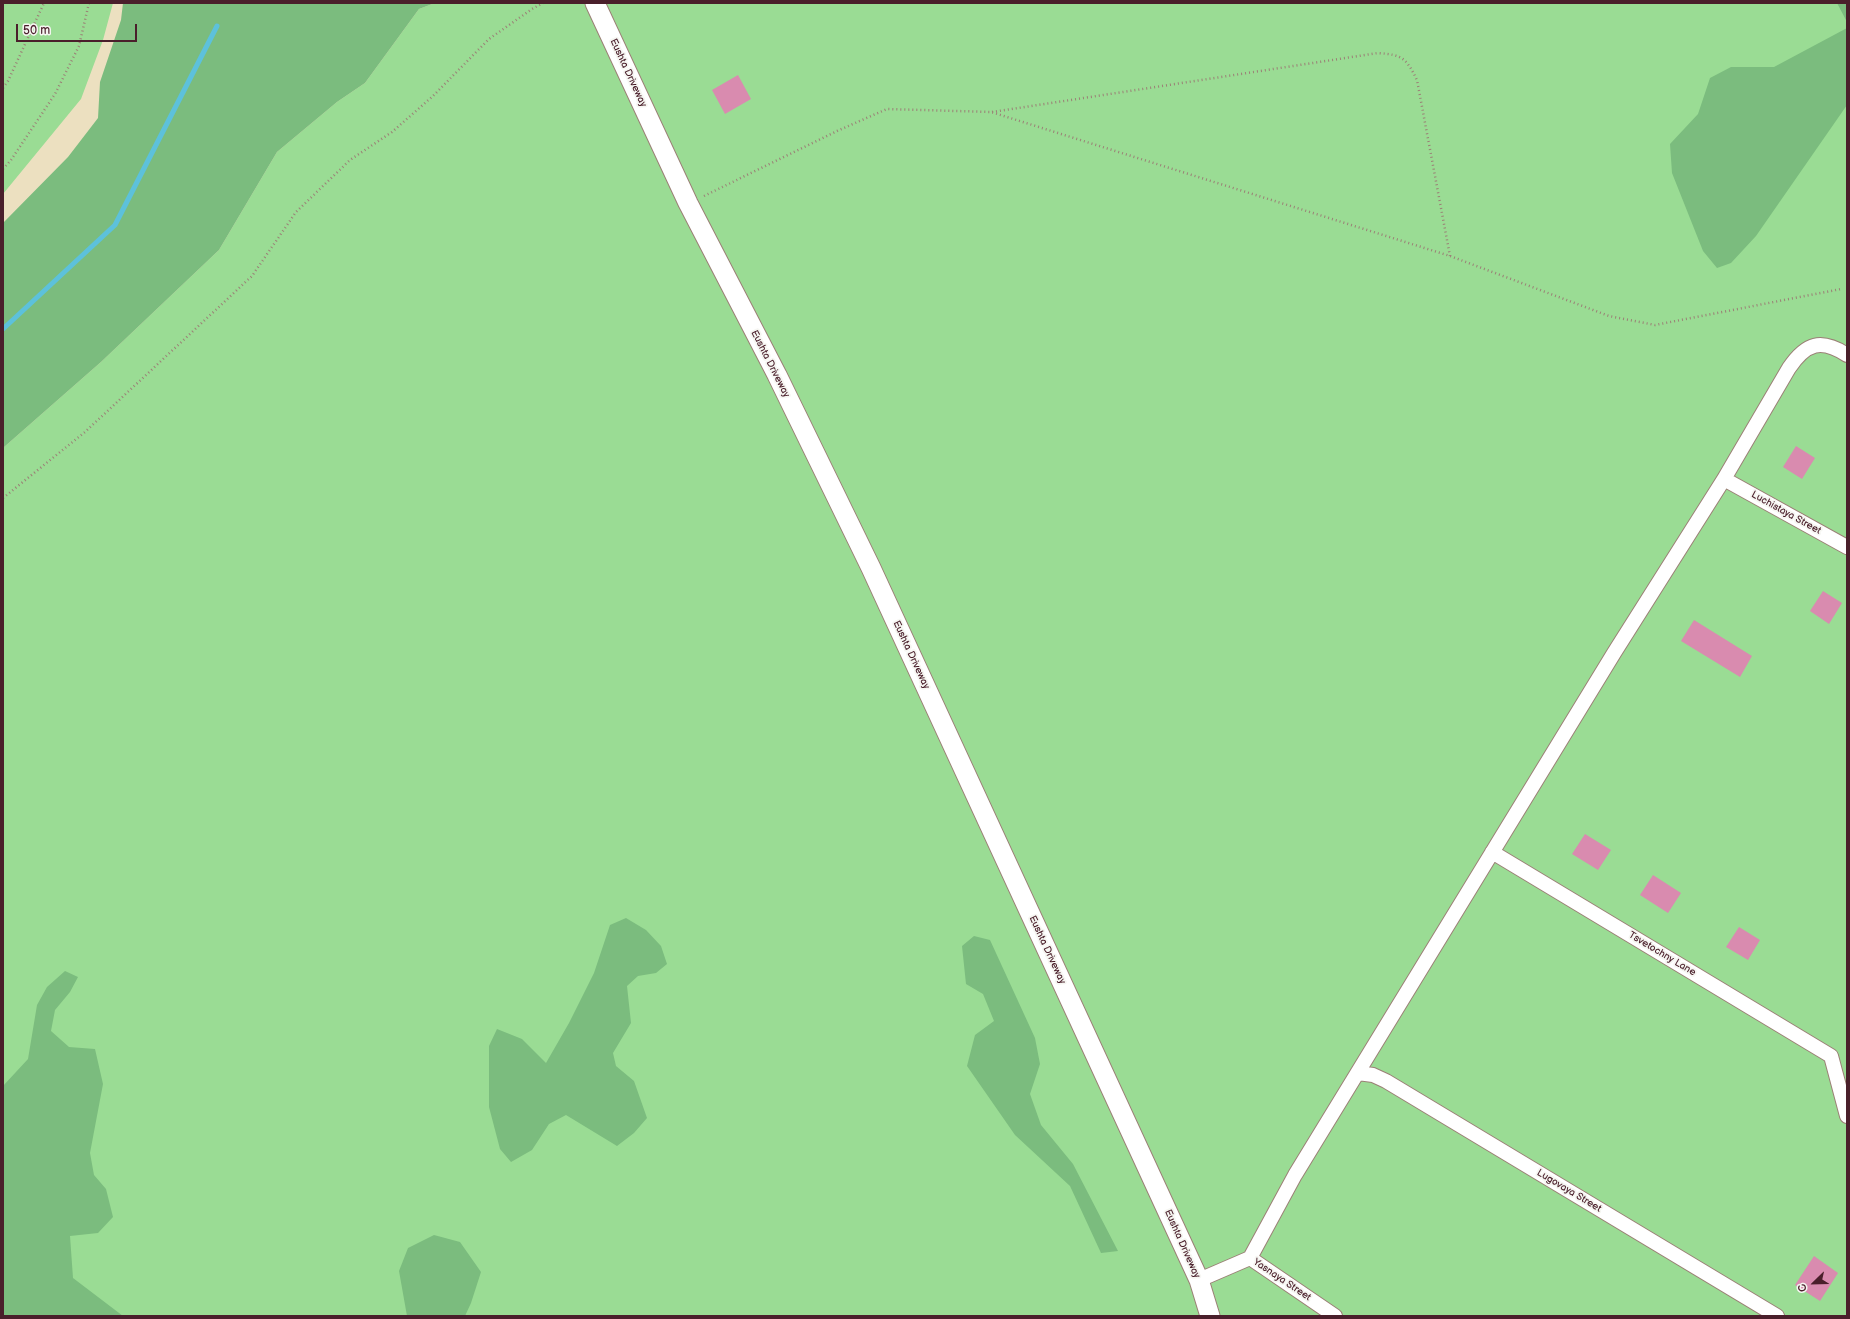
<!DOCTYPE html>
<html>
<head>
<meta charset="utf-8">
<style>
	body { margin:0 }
	#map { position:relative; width:1850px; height:1319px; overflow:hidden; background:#ece0c0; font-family:"Balsamiq Sans",sans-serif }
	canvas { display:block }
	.frame { position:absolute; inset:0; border:4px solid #4a1f2b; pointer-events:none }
	.north { position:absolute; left:1794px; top:1263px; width:40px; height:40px; -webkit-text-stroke:3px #f6f6f2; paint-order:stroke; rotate:247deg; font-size:11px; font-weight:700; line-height:16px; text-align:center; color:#4a1f2b }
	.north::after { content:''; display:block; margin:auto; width:14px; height:18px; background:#4a1f2b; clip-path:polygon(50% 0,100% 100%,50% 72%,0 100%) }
	.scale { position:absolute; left:16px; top:24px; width:121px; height:18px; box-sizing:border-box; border:2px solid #4a1f2b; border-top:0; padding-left:5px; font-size:12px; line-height:14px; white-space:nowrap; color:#4a1f2b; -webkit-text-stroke:3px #f6f6f2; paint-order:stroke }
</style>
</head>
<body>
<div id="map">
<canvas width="1850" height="1319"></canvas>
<div class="frame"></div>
<div class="north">С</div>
<div class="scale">50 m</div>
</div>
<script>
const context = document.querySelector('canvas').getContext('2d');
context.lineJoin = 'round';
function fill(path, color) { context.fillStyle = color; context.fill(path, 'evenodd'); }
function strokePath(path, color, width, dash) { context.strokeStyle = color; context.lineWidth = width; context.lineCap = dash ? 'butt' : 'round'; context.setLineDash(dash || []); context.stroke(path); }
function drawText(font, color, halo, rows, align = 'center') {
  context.font = font + ' "Balsamiq Sans",sans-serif'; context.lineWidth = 3.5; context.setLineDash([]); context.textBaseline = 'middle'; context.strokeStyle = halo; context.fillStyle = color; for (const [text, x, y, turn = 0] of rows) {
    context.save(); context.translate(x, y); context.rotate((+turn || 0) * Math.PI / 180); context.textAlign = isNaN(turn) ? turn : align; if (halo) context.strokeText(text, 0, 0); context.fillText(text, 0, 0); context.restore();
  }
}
fill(new Path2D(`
	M3 3H113L103 40 81 99 3 194Z
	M435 3H1847V1316H3V448L101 362 219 250 277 152 337 102 365 83 419 9Z`), '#9adc94');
fill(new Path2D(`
	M123 3H435L419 9 365 83 337 102 277 152 219 250 101 362 3 448V223L68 157 98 118 100 82 121 20Z
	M1837 3H1847V22Z
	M1847 28V105L1756 236 1731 263 1717 268 1703 251 1672 173 1670 144 1698 114 1710 78 1731 67H1774Z
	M626 918 646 930 661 946 667 964 656 973 638 976 627 986 631 1023 613 1053 616 1066 634 1081 647 1118 634 1133 617 1146 566 1115 549 1124 532 1150 511 1162 500 1149 489 1107V1046L497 1029 522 1039 546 1063 569 1023 594 973 610 925Z
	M974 936 990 940 1035 1038 1040 1064 1030 1094 1041 1125 1073 1164 1118 1251 1101 1253 1070 1186 1015 1135 967 1066 975 1035 994 1021 983 994 966 984 962 946Z
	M65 971 78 977 70 992 55 1010 51 1031 69 1047 95 1049 103 1084 90 1153 94 1175 106 1189 113 1217 98 1233 70 1236 73 1278 123 1316H3V1086L28 1059 37 1005 47 987Z
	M434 1235 460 1242 481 1272 471 1303 465 1316H407L399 1271 408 1248Z`), '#7bbc7e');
strokePath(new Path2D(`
	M3 329 115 225 217 26`), '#5dc1db', 5);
fill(new Path2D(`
	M738 75 751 99 725 114 712 90Z
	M1796 446 1815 458 1802 479 1783 467Z
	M1823 591 1842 603 1829 624 1810 611Z
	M1694 620 1752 656 1740 677 1681 641Z
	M1585 834 1611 850 1598 870 1572 854Z
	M1653 875 1681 893 1668 913 1640 895Z
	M1739 927 1760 940 1748 960 1726 947Z
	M1814 1256 1838 1273 1820 1301 1795 1285Z`), '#d98baf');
const street = new Path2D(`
	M1724 479 1847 547
	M1492 852 1831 1056 1847 1116
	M1358 1073 1373 1075 1386 1081 1777 1316
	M1250 1258 1335 1316
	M1199 1280 1250 1258 1295 1175 1614 653 1724 479 1789 368C1806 343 1821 338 1847 355`);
const secondary = new Path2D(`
	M595 3 688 203 777 375 871 568 1199 1280 1210 1316`);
strokePath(street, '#9b8076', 16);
strokePath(secondary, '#9b8076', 21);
strokePath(new Path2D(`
	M3 88 8 81 44 3
	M992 112 1378 53C1403 55 1406 58 1417 80L1450 256
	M3 169 11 160 55 94 79 46 89 3
	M704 196 837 131 887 109 991 112 1450 256 1609 316 1655 325 1841 289
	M3 498 85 432 252 276 296 212 350 160 392 132 433 96 489 39 532 9 543 3`), '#9b8076', 2.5, [1, 3]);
strokePath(street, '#fff', 14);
strokePath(secondary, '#fff', 19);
drawText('10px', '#4a1f2b', '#f6f6f2', [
	["Eushta Driveway",628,73,65],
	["Eushta Driveway",770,364,63],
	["Luchistaya Street",1786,513,29],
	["Eushta Driveway",911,655,65],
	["Eushta Driveway",1047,950,65],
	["Tsvetochny Lane",1662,954,31],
	["Lugovaya Street",1569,1191,31],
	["Eushta Driveway",1182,1244,66],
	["Yasnaya Street",1282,1280,34]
]);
</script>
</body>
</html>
